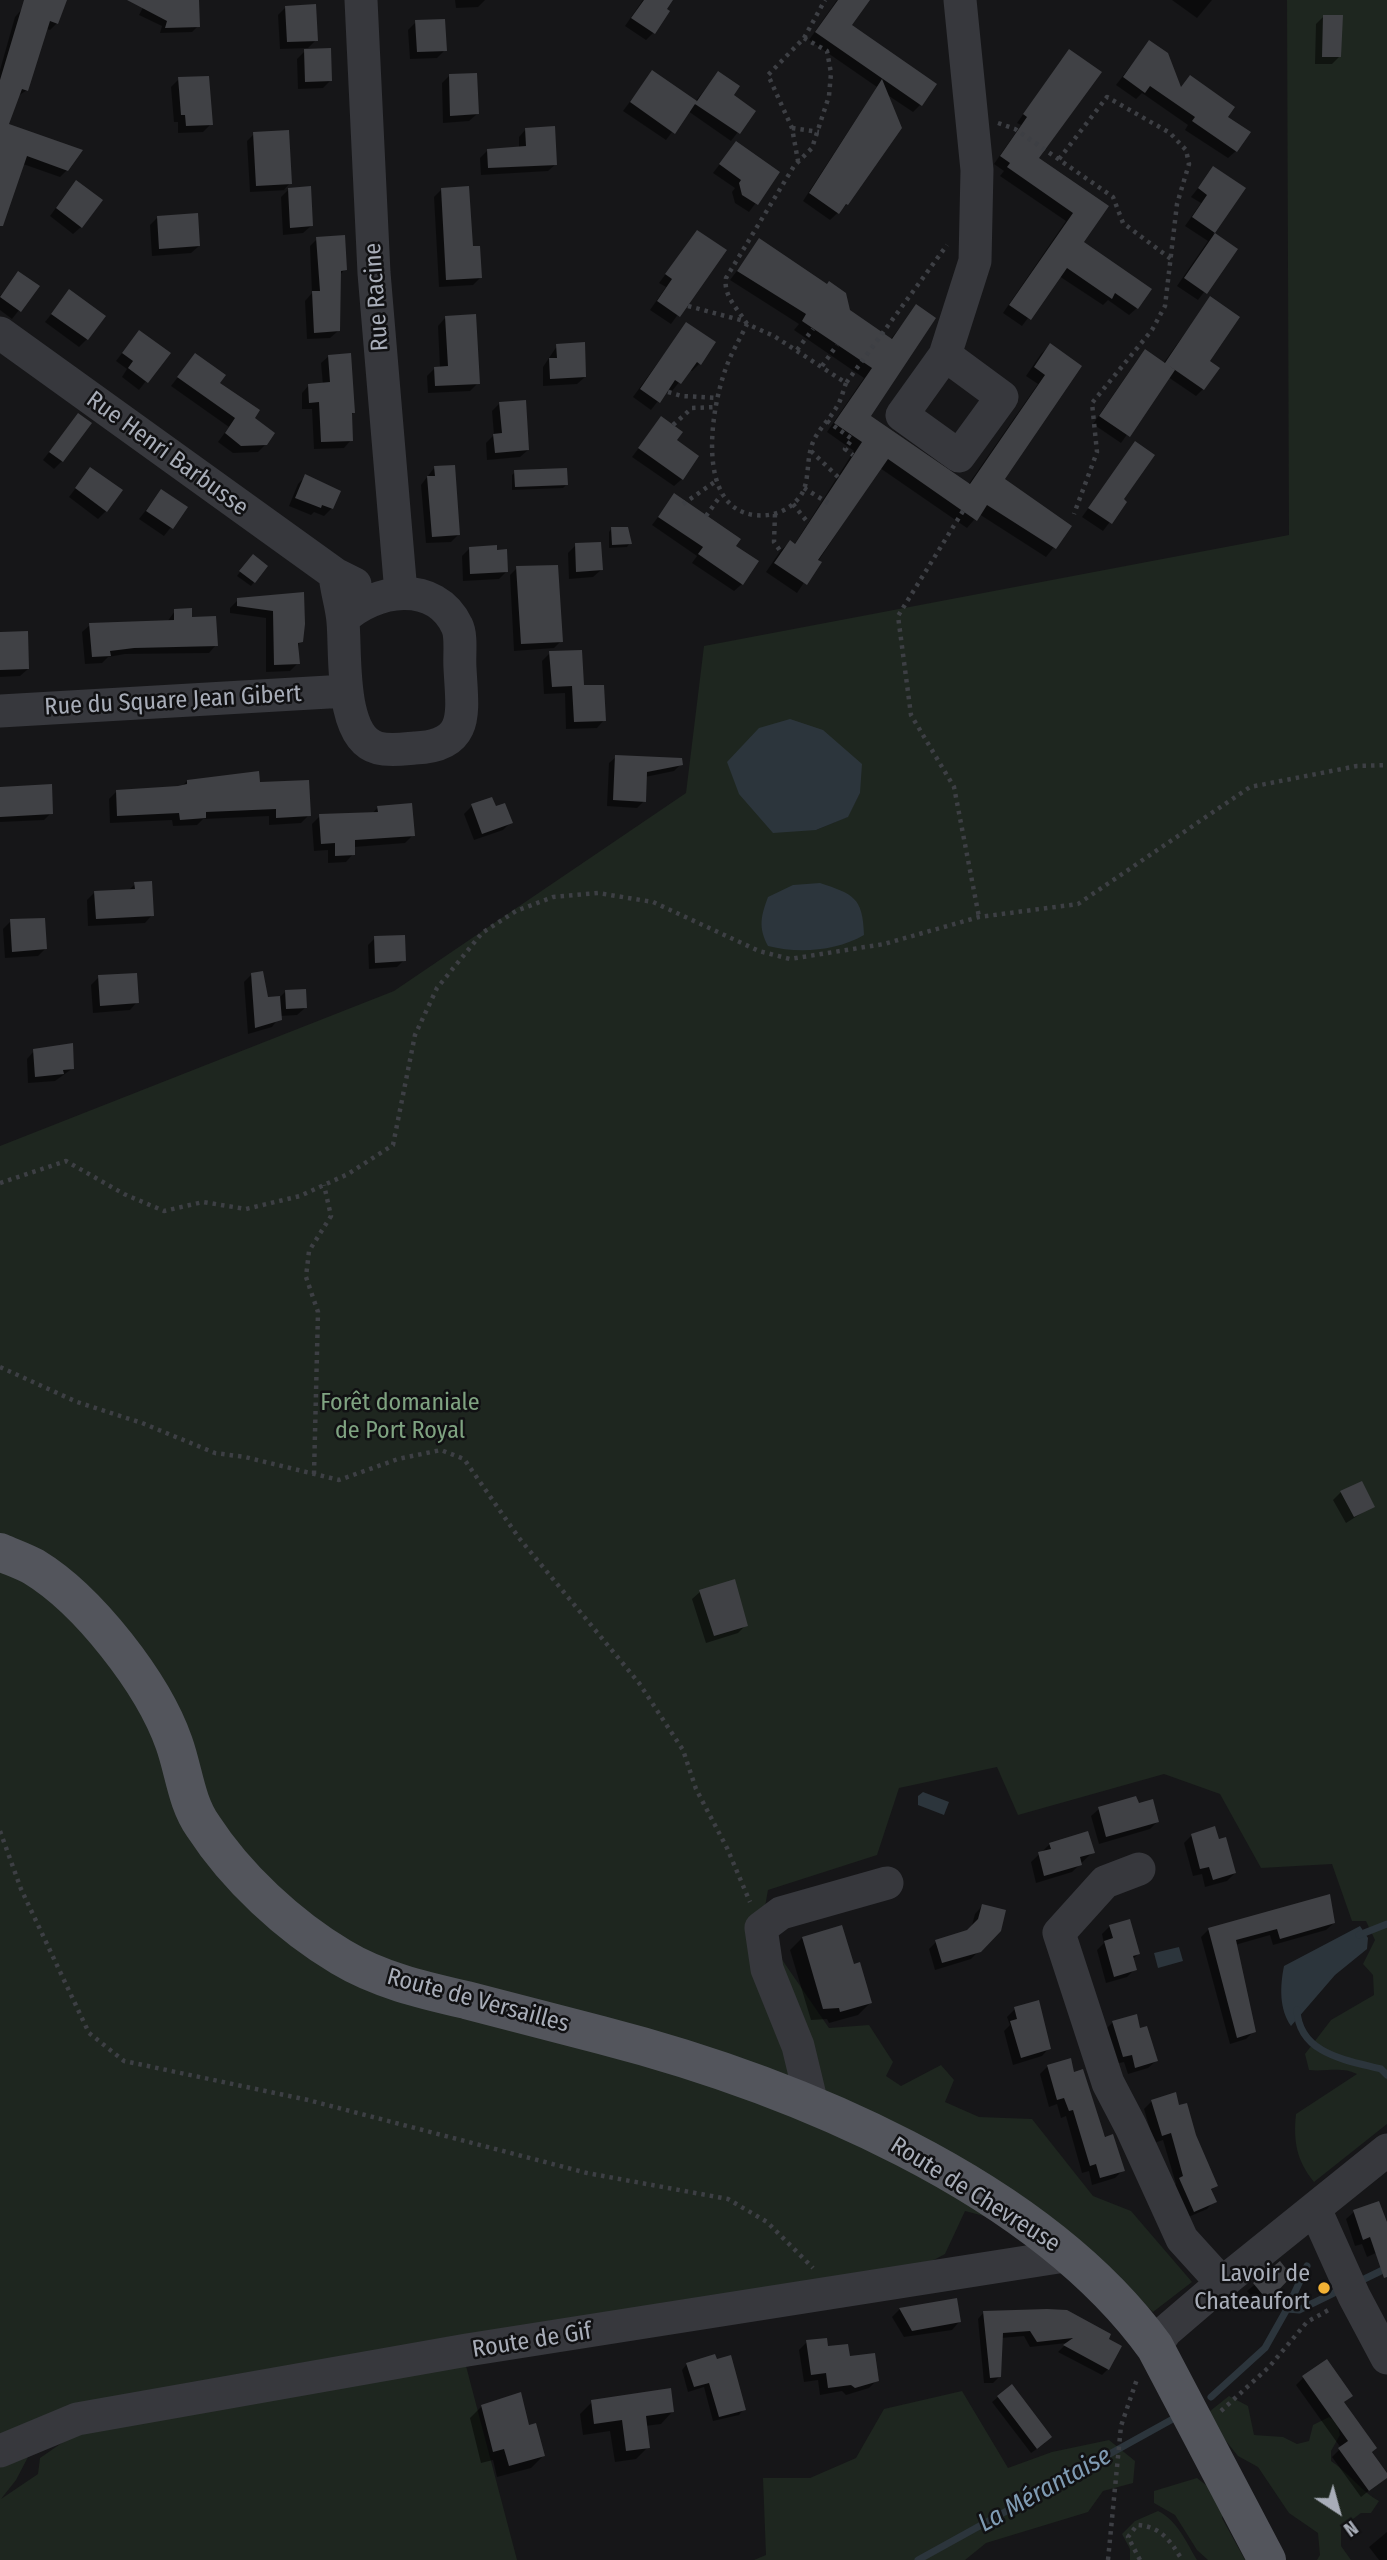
<!DOCTYPE html>
<html>
<head>
<meta charset="utf-8">
<style>
	body { margin:0 }
	#map { position:relative; width:1387px; height:2560px; overflow:hidden; background:#161618; font-family:"Fira Sans Condensed",sans-serif }
	canvas { display:block }
	.north { position:absolute; left:1303px; top:2476px; width:70px; height:70px; -webkit-text-stroke:5px #111113; paint-order:stroke; rotate:144deg; font-size:19px; font-weight:700; line-height:28px; text-align:center; color:#a8adb8 }
	.north::after { content:''; display:block; margin:auto; width:24px; height:32px; background:#a8adb8; clip-path:polygon(50% 0,100% 100%,50% 72%,0 100%) }
</style>
</head>
<body>
<div id="map">
<canvas width="1387" height="2560"></canvas>
<div class="north">N</div>
</div>
<script>
const context = document.querySelector('canvas').getContext('2d');
context.lineJoin = 'round';
function fill(path, color) { context.fillStyle = color; context.fill(path, 'evenodd'); }
function strokePath(path, color, width, dash) { context.strokeStyle = color; context.lineWidth = width; context.lineCap = dash ? 'butt' : 'round'; context.setLineDash(dash || []); context.stroke(path); }
function drawText(font, color, halo, rows, align = 'center') {
  context.font = font + ' "Fira Sans Condensed",sans-serif'; context.lineWidth = 5; context.setLineDash([]); context.textBaseline = 'middle'; context.strokeStyle = halo; context.fillStyle = color; for (const [text, x, y, turn = 0] of rows) {
    context.save(); context.translate(x, y); context.rotate((+turn || 0) * Math.PI / 180); context.textAlign = isNaN(turn) ? turn : align; if (halo) context.strokeText(text, 0, 0); context.fillText(text, 0, 0); context.restore();
  }
}
fill(new Path2D(`
	M1287 0H1387V2124L1314 2182C1297 2161 1293 2142 1296 2114L1357 2074C1342 2066 1326 2072 1309 2070L1305 2054 1331 2020 1374 1995 1373 1975 1363 1964 1375 1940 1366 1921H1352L1332 1864 1261 1868 1220 1794 1164 1774 1018 1815 997 1767 899 1788 877 1855 768 1890 761 1929 829 2028 869 2025 893 2062 886 2076 901 2086 941 2065 954 2080 945 2102 979 2117 1032 2119 1093 2196 1131 2211 1192 2282 1153 2312 1081 2241 965 2211 945 2254 907 2274 50 2415 16 2480 1 2499 38 2474 40 2458 82 2429 466 2366 517 2560H0V1146L394 991 686 793 704 646 1289 535ZM860 793 847 817 816 830Z
	M962 2391 1008 2468 1052 2452 1109 2440 1135 2461 1133 2483 1103 2491 1088 2512 986 2543 965 2560H754L766 2555 763 2478H810L856 2458 884 2409Z
	M1229 2396 1248 2406 1254 2435 1283 2437 1297 2444 1309 2441 1313 2425 1329 2417 1337 2422 1340 2435 1331 2451V2461C1349 2473 1363 2493 1379 2501L1371 2513H1361L1341 2528V2546L1351 2560H1317L1320 2555 1318 2533 1289 2513 1258 2467 1238 2456 1205 2415Z
	M1197 2478 1228 2502 1222 2518 1245 2560H1208L1197 2550 1175 2515 1154 2503V2491Z
	M1158 2511C1177 2520 1187 2543 1197 2560H1130V2549L1122 2534 1135 2521Z`), '#1e261f');
fill(new Path2D(`
	M790 719 823 730 862 764 860 793 848 817 816 830 773 833 739 794 727 762 759 728Z
	M820 883C853 894 863 897 864 935 836 951 799 954 768 946 758 927 761 916 768 897L793 885Z
	M923 1792 949 1802 944 1815 918 1805V1796Z
	M1360 1926 1368 1938 1367 1949 1335 1975 1291 2026C1279 2009 1280 1986 1284 1966Z
	M1179 1947 1183 1961 1158 1968 1154 1953Z`), '#2c353c');
fill(new Path2D(`
	M30 0H65L57 23 50 30 46 29 27 90 18 96 7 125 67 170 60 177 23 164 0 211V70L15 17Z
	M147 0H197L198 26 192 32 160 33 162 26 139 15Z
	M455 0H485L478 7 456 8Z
	M643 0H671L653 33 646 40 625 26Z
	M837 0H868L850 26 920 105 913 112 886 94 847 204 830 220 803 201 877 87 809 40Z
	M1172 0H1212L1197 18Z
	M286 7 316 40 305 51 331 80 323 88 298 89 297 59 308 48 280 49 278 15Z
	M1323 17 1340 56 1332 64H1315L1316 24Z
	M416 22 445 50 437 58 410 59 408 30Z
	M1149 42 1180 89 1225 117 1236 151 1228 158 1185 130 1188 125 1142 93 1136 99 1116 85Z
	M1062 59 1036 158 1106 207 1082 242 1137 308 1129 315 1108 300 1103 305 1059 276 1022 326 1003 313 1066 221 1000 176 1004 171 994 164 1021 125 1017 123Z
	M652 72 695 102 718 73 732 96 754 111 731 141 688 111 666 140 623 111Z
	M449 76 477 114 469 121 443 123 442 83Z
	M179 79 211 124 203 132 178 133V122H174L171 87Z
	M526 129 556 164 548 171 481 175 480 158 488 150 519 148V137Z
	M254 134 290 183 284 190 309 188 311 226 303 233 283 235 281 197 288 190 250 192 247 141Z
	M736 143 778 173 749 212 735 203 732 192 735 188 713 173Z
	M1214 168 1243 189 1213 234 1236 250 1198 300 1177 286 1208 241 1185 226 1201 203 1191 197Z
	M442 189 480 278 473 285 439 287 434 197Z
	M69 190 81 227 73 234 50 216Z
	M157 218 199 246 191 253 152 256 150 225Z
	M697 232 724 251 671 324 650 310 666 287 659 283Z
	M317 239 345 269 340 275 338 331 330 338 307 339 305 301 312 293 310 246Z
	M760 240 848 311 890 340 916 307 869 417 968 485 1038 384 1026 376 1041 354 1050 345 1080 366 1002 480 1070 527 1046 557 979 514 967 528 880 468 797 593 766 572 781 550 790 542 794 545 854 451 827 432 864 378 794 330 799 324 730 280Z
	M18 274 37 287 12 319 0 310V296Z
	M69 292 87 339 79 347 45 322Z
	M1210 298 1203 389 1196 396 1168 377 1121 443 1093 424 1138 359 1145 352 1163 364Z
	M445 318 478 383 470 391 428 393 427 376 435 368H440L438 326Z
	M686 324 699 364 692 371 689 370 672 391 668 388 651 410 633 397Z
	M132 340 168 353 139 390 122 377 127 369 116 361Z
	M557 346 585 377 577 384 543 386V367Z
	M195 355 217 384 252 419 266 444 258 452 233 453 218 442 229 427 171 386Z
	M329 356 353 413 350 416 351 440 344 448 314 449 312 409H302V393L309 385H323L321 363Z
	M500 403 528 450 520 457 487 460 486 443 494 435 492 411Z
	M78 415 62 461 54 469 43 460Z
	M661 418 682 479 674 486 632 457Z
	M1135 443 1121 500 1125 502 1103 531 1082 517Z
	M434 468 459 534 451 542 426 543 421 485Z
	M90 469 106 511 98 519 69 497Z
	M515 472 566 485 563 488 512 490V475Z
	M306 476 332 508 324 516 314 512 311 515 289 506 298 484Z
	M161 491 186 508 164 536 139 519Z
	M674 496 734 546 742 584 734 591 692 563 697 556 652 525Z
	M612 528 630 543 627 547 609 548V532Z
	M576 545 601 570 593 577 569 579 568 553Z
	M470 548 495 552 506 572 499 579 463 581 462 556Z
	M249 560 266 566 251 586 237 576Z
	M517 568 561 641 554 648 514 651 510 575Z
	M302 594 298 663 290 671 266 672V618L230 613V608L238 600Z
	M175 611 190 619 216 645 209 653 125 654 108 657 102 663 85 664 82 632 90 625 167 622Z
	M0 634 28 669 20 676 0 677Z
	M550 653 583 687 604 720 597 728 566 729 565 693 544 694 542 661Z
	M616 757 681 764 674 771 645 777 644 801 637 808 607 806 609 763Z
	M258 773V784L309 815 301 823 269 825V816L203 819 197 825 173 826 172 820 110 823 109 799 117 791 181 787 187 781Z
	M0 789 51 813 44 820 0 822Z
	M472 806 495 809 511 822 503 830 474 840 464 814Z
	M378 807 413 835 405 843 354 847 353 854 346 862 328 863V850L314 851 312 824 320 816 372 814Z
	M135 884 152 915 145 923 88 926 87 900 95 892 128 891Z
	M11 921 45 949 38 956 5 958 3 929Z
	M375 938 404 960 397 967 369 969 368 945Z
	M252 974 267 998 280 997 286 991 305 1008 297 1015 280 1016 272 1027 248 1034 244 982Z
	M99 977 137 1002 130 1010 93 1013 91 985Z
	M34 1051 73 1068 55 1081 28 1083 27 1059Z
	M1341 1492 1373 1506 1346 1523 1333 1500Z
	M700 1592 746 1625 738 1633 706 1643 692 1599Z
	M1138 1806 1157 1822 1150 1829 1099 1844 1091 1816 1099 1809Z
	M1192 1835 1235 1873 1227 1881 1205 1887 1202 1874 1193 1876 1184 1843Z
	M1050 1844 1093 1852 1072 1872 1036 1883 1031 1862Z
	M982 1906 999 1930 971 1959 935 1970 929 1949 936 1942 971 1929 975 1914Z
	M1334 1923 1326 1930 1273 1945 1270 1935 1235 1945 1254 2031 1246 2039 1230 2044 1201 1937 1208 1930Z
	M1110 1926 1138 1954 1132 1960 1135 1969 1127 1977 1106 1983 1097 1950 1104 1943 1102 1934Z
	M802 1938 853 1967 870 2003 858 2015 829 2023 827 2019 811 2020 790 1950Z
	M1015 2009 1049 2048 1042 2056 1013 2065 1004 2031 1010 2025 1007 2017Z
	M1113 2022 1139 2030 1156 2061 1148 2068 1128 2074 1124 2062 1115 2064 1105 2030Z
	M1048 2066 1073 2074 1123 2170 1115 2178 1092 2185 1089 2171 1082 2173 1066 2116 1061 2118 1057 2104 1049 2107 1040 2074Z
	M1152 2101 1178 2107 1216 2185 1210 2192 1214 2201 1207 2209 1186 2218 1172 2187 1176 2184 1163 2140 1154 2143 1144 2109Z
	M1378 2203 1387 2228V2248L1367 2257 1362 2244 1355 2246 1346 2219 1354 2212Z
	M1280 2264 1290 2275 1260 2307 1247 2291Z
	M956 2300 959 2322 952 2330 904 2337 892 2317 900 2309Z
	M984 2312H1066L1108 2369 1102 2375 1058 2352 1067 2343 1030 2347 1024 2336 1001 2338 999 2377 993 2383H984L978 2319Z
	M807 2342 848 2358 877 2380 869 2388 846 2395 842 2391 820 2395 818 2380 804 2382 799 2350Z
	M715 2361 744 2409 739 2415 713 2421 704 2387 688 2392 682 2370 687 2364Z
	M1303 2378 1351 2396 1343 2403 1387 2476 1361 2497 1332 2457 1341 2448 1296 2385Z
	M998 2397 1045 2443 1031 2453 992 2402Z
	M592 2402 672 2412 661 2424 645 2426 648 2447 636 2459 615 2462 610 2431 583 2435 580 2414Z
	M482 2406 528 2427 543 2456 531 2468 497 2477 493 2460 481 2463 470 2418Z
	M1387 2532V2560H1379L1369 2547Z`), '#0007');
strokePath(new Path2D(`
	M1359 1935 1387 1924
	M1297 2010C1299 2054 1346 2060 1381 2069L1387 2075
	M1356 2283 1387 2268
	M1287 2309 1307 2266
	M1211 2397 1265 2348 1287 2309 1299 2310 1342 2289
	M918 2560 1171 2420`), '#2c353c', 7);
fill(new Path2D(`
	M24 0H67L58 24 50 21 28 91 22 89 9 124 83 150 68 171 27 156 3 226H0V80Z
	M127 0H199L200 27 165 28 167 21Z
	M644 0H673L667 9 670 11 655 34 631 18Z
	M838 0H870L852 25 937 84 922 106 815 32Z
	M316 4 318 41 287 42 285 6Z
	M1323 15H1343L1341 57H1322Z
	M445 19 447 51 417 52 415 20Z
	M1149 40 1168 53 1181 87 1190 75 1235 107 1228 117 1251 132 1237 152 1192 121 1195 117 1150 86 1145 93 1123 77Z
	M331 48 332 81 305 82 304 49Z
	M1069 49 1102 72 1039 158 1109 206 1084 242 1152 289 1138 309 1115 293 1112 299 1067 268 1031 320 1009 305 1073 213 1007 167 1010 163 1000 156 1027 117 1023 114Z
	M652 70 697 101 675 134 630 102Z
	M718 71 740 86 734 95 756 111 740 134 695 104Z
	M477 73 479 114 450 116 449 74Z
	M209 76 213 125 186 126 185 115H181L178 77Z
	M882 79 902 128 848 205 846 204 839 214 809 193Z
	M555 126 557 165 488 168 487 149 526 146 525 128Z
	M289 130 292 184 256 186 253 132Z
	M736 141 780 172 758 205 742 195 739 183 741 180 719 164Z
	M1213 166 1246 188 1215 233 1238 249 1207 294 1184 278 1215 233 1192 217 1207 195 1198 188Z
	M76 180 103 200 82 228 56 208Z
	M311 186 313 226 290 228 288 188Z
	M469 186 473 246H480L482 278 446 280 441 188Z
	M198 213 200 246 159 249 157 216Z
	M697 230 727 250 680 317 657 301 672 279 665 274Z
	M345 235 347 270 341 271 340 331 314 333 312 291H320L316 237Z
	M759 238 827 284 829 281 846 293 850 310 892 339 916 304 936 318 871 416 970 484 1045 375 1034 367 1050 343 1082 366 1005 479 1072 526 1056 549 987 505 977 521 888 459 818 560 822 562 807 585 774 563 790 540 795 544 862 442 834 423 872 368 802 321 806 314 737 271Z
	M18 271 40 286 21 312 0 297Z
	M69 289 106 316 88 340 51 314Z
	M1210 296 1240 317 1210 361 1220 368 1204 390 1165 363Z
	M476 314 480 384 435 386 434 367 448 366 445 316Z
	M686 322 716 342 701 365 697 362 681 384 675 380 660 403 640 389Z
	M139 330 171 353 148 383 128 368 133 361 122 353Z
	M585 342 586 377 550 379 549 358H557L556 344Z
	M1145 349 1175 370 1130 437 1099 416Z
	M195 353 226 375 220 383 260 410 255 418 275 433 267 445 241 446 225 433 235 418 177 377Z
	M351 353 355 413H352L353 441 321 442 319 402 309 403 308 384 330 382 328 355Z
	M526 400 529 450 495 453 493 434 502 433 499 402Z
	M78 413 92 423 63 462 49 452Z
	M661 416 683 432 677 440 699 456 683 480 638 448Z
	M1135 441 1155 455 1124 499 1127 502 1112 524 1088 508Z
	M455 465 460 535 432 537 427 476H435L434 466Z
	M90 467 123 490 107 512 75 488Z
	M567 468 568 485 515 487 514 470Z
	M305 474 341 491 333 509 322 505 321 508 295 498Z
	M161 489 188 507 173 529 146 511Z
	M674 493 741 539 736 546 759 561 743 585 698 554 703 547 658 517Z
	M611 527H628L632 544 612 545Z
	M601 542 603 570 576 572 575 543Z
	M497 545V550L507 549 508 572 470 574 469 547Z
	M253 554 268 566 255 583 239 571Z
	M558 565 563 642 521 644 516 566Z
	M304 592 305 624 303 642 298 643 300 664 274 665 273 611 237 606V598Z
	M192 608V617L216 616 218 646 134 648 110 651 111 656 92 657 89 623 174 620V609Z
	M28 631 29 669 0 670V632Z
	M582 650 584 685H604L606 721 574 722 572 686 552 687 549 651Z
	M615 755 682 758 683 765 647 772 646 802 613 800Z
	M259 771 260 782 309 780 311 816 276 818V809L206 812V818L180 820 179 813 117 816 116 790 178 786 187 784V780Z
	M52 784 53 814 0 817V787Z
	M492 797 496 806 505 803 513 823 482 834 471 804Z
	M412 803 415 836 355 840V855L335 856V843L321 844 319 814 378 812 377 806Z
	M152 881 154 916 96 919 94 891 135 889 134 882Z
	M45 918 47 949 12 952 10 919Z
	M405 935 406 961 375 963 374 936Z
	M263 971 268 997 280 996 282 1020 255 1028 251 973Z
	M137 973 139 1003 100 1006 98 975Z
	M306 989 307 1008 286 1009 285 990Z
	M73 1043 74 1069 63 1070 64 1074 35 1077 33 1049Z
	M1362 1481 1375 1507 1354 1517 1340 1491Z
	M735 1579 748 1626 714 1636 699 1590Z
	M1136 1796 1139 1803 1153 1799 1159 1822 1106 1837 1098 1807Z
	M1215 1826 1219 1839 1226 1837 1236 1873 1213 1880 1209 1867 1200 1869 1191 1834Z
	M1088 1831 1095 1853 1080 1857 1082 1865 1044 1876 1038 1852 1051 1849 1049 1843Z
	M1330 1894 1335 1923 1280 1939 1277 1929 1236 1940 1256 2032 1237 2038 1208 1928Z
	M982 1904 1006 1910 1001 1931 981 1952 942 1963 935 1940 967 1930 978 1919Z
	M1130 1919 1140 1954 1133 1956 1137 1970 1114 1977 1104 1941 1113 1938 1109 1925Z
	M842 1925 854 1964 860 1962 872 2003 840 2012 839 2008 823 2009 802 1937Z
	M1039 2000 1051 2049 1021 2058 1010 2021 1017 2019 1014 2007Z
	M1137 2014 1140 2028 1147 2026 1158 2061 1135 2068 1132 2055 1123 2057 1112 2021Z
	M1071 2058 1074 2072 1083 2069 1105 2137 1113 2134 1125 2171 1100 2178 1096 2164 1090 2166 1073 2110 1069 2111 1064 2098 1057 2100 1047 2065Z
	M1176 2092 1179 2105 1187 2103 1196 2135 1218 2186 1211 2189 1217 2202 1194 2212 1179 2178 1183 2176 1171 2133 1162 2136 1151 2100Z
	M1379 2201 1387 2222V2277L1384 2278 1370 2237 1363 2240 1353 2210Z
	M1280 2261 1292 2276 1268 2301 1253 2283Z
	M957 2298 961 2322 912 2331 899 2308Z
	M1047 2309 1067 2310 1111 2334 1109 2339 1122 2346 1109 2370 1063 2345 1073 2338 1037 2342 1030 2331 1003 2333 1001 2377 990 2378 983 2311Z
	M827 2338 828 2346 848 2344 850 2356 875 2353 879 2381 855 2388 851 2385 828 2388 826 2373 811 2375 806 2340Z
	M715 2354 717 2359 731 2355 746 2410 719 2417 709 2383 694 2387 686 2363Z
	M1327 2359 1353 2396 1344 2402 1377 2448 1372 2452 1387 2473V2478L1369 2491 1338 2448 1348 2441 1302 2376Z
	M1012 2384 1052 2437 1037 2449 997 2396Z
	M671 2388 674 2412 646 2416 650 2448 626 2451 622 2420 594 2424 591 2400Z
	M521 2392 529 2425 536 2423 545 2456 509 2466 504 2449 493 2452 481 2405Z`), '#404145');
strokePath(new Path2D(`
	M804 38 825 0
	M998 123 1015 129 1113 197 1123 223 1171 259
	M792 128 819 132
	M1059 159 1107 97 1170 133 1186 150 1189 164 1177 204 1165 306 1152 330 1092 403 1097 452 1074 514
	M688 306 744 321
	M747 324C738 309 723 296 726 278L794 166 812 148 829 96 831 73 827 51 804 38 768 75 792 128 798 161
	M797 350 813 329
	M822 366 837 345
	M846 383C843 391 841 401 836 408 828 422 815 432 811 448 806 465 810 486 798 499 787 512 771 517 754 515 695 507 711 408 726 368 731 353 740 339 747 324L774 336 846 383 947 245
	M668 392 682 396 718 398
	M827 421 852 439 845 449 853 455
	M673 425 692 408 716 407
	M811 451 838 477
	M804 488 828 503
	M683 504 716 481
	M793 504 809 524
	M963 511 898 616 911 715 954 787 979 917
	M775 514 774 542 781 552
	M706 516 721 495
	M0 1183 66 1161 124 1194 164 1211 203 1202 246 1209 300 1196 348 1174 393 1145 415 1035 437 988 482 933 516 911 553 897 598 893 653 902 759 951 790 959 884 944 979 917 1078 904 1250 787 1357 766 1387 765
	M0 1367 77 1402 142 1423 215 1453 245 1457 339 1480 398 1459 441 1450 464 1459 519 1538 639 1683 683 1750 696 1789 727 1848 750 1902
	M314 1474 318 1312 306 1277 309 1251 331 1216 324 1185
	M0 1831 21 1889 89 2033 124 2061 308 2100 587 2173 728 2199 767 2222 813 2268
	M1221 2411 1269 2367 1307 2322 1332 2308
	M1108 2560 1121 2426 1137 2379
	M1140 2560 1128 2537 1137 2525C1160 2526 1171 2541 1182 2560`), '#3d3f44', 4.5, [3.5, 5]);
strokePath(new Path2D(`
	M361 0 374 273 401 593
	M0 333 335 574 355 584
	M945 355 975 261 977 170 960 0
	M945 355 1002 397 959 456 902 415Z
	M335 574C336 590 342 606 343 622 346 653 339 738 378 748 390 751 403 749 415 748 471 746 462 711 460 668 459 656 462 636 457 626 435 579 374 589 343 619
	M0 711 346 691
	M1139 1869 1105 1882 1059 1933 1108 2083 1131 2127 1182 2239 1222 2283
	M812 2104 798 2046 767 1969 761 1928 781 1913 887 1883
	M1315 2209 1354 2296 1387 2358
	M1155 2347 1166 2331 1222 2283 1387 2150
	M0 2451 77 2419 467 2350 1071 2255`), '#37383d', 33);
strokePath(new Path2D(`
	M0 1552C11 1557 23 1561 34 1567 88 1600 153 1683 174 1743 184 1771 186 1802 203 1826 236 1877 289 1926 341 1957 379 1980 423 1990 466 2000 511 2012 556 2023 601 2035 791 2084 1037 2184 1155 2347L1267 2560`), '#53555c', 38);
for (const [x, y, r, color] of [
	[1324,2288,7,"#f2b134"]
]) { const dot = new Path2D(); dot.arc(x, y, r, 0, 2 * Math.PI); context.fillStyle = color; context.fill(dot); strokePath(dot, '#111113', 2.5); }
drawText('24px', '#a8adb8', '#111113', [
	["Rue Racine",377,297,-94],
	["Rue Henri Barbusse",167,454,36],
	["Rue du Square Jean Gibert",173,701,-3],
	["Route de Versailles",478,2001,15],
	["Route de Chevreuse",975,2195,32],
	["Route de Gif",532,2341,-9]
]);
drawText('24px', '#7fa381', '#111113', [
	["Forêt domaniale",400,1403],
	["de Port Royal",400,1431]
]);
drawText('24px', '#a8adb8', '#111113', [
	["Lavoir de",1310,2274],
	["Chateaufort",1310,2302]
], 'right');
drawText('italic 26px', '#7f9bb3', '#111113', [
	["La Mérantaise",1045,2490,-29]
]);
</script>
</body>
</html>
